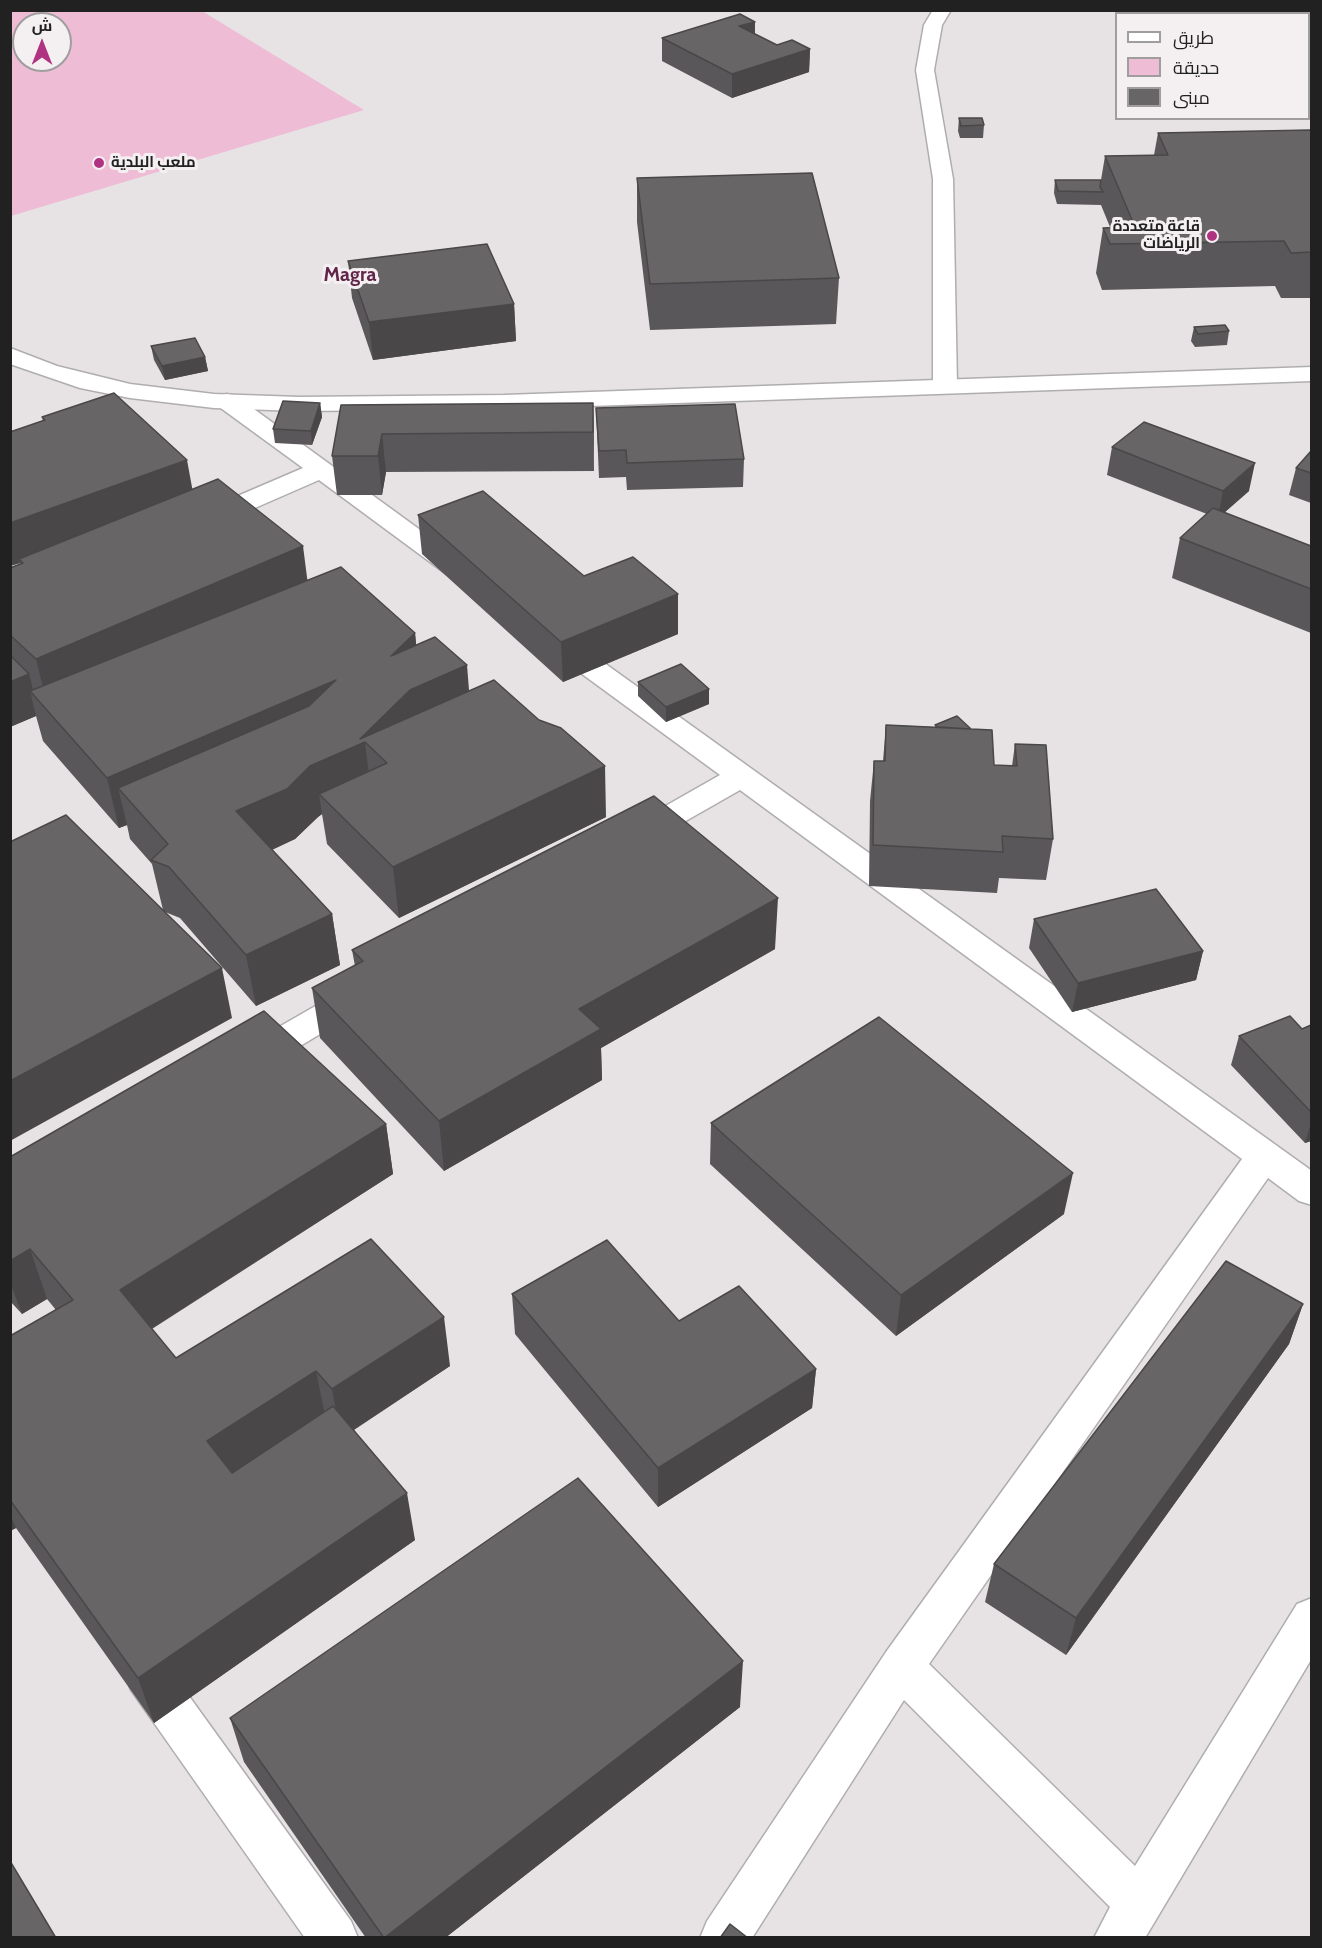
<!DOCTYPE html>
<html>
<head>
<meta charset="utf-8">
<style>
	body { margin:0 }
	#map { position:relative; width:1322px; height:1948px; overflow:hidden; background:#e7e3e5; font-family:Cabin,Cairo,sans-serif }
	canvas { display:block }
	.frame { position:absolute; inset:0; border:12px solid #222122; pointer-events:none }
	.legend { position:absolute; left:1115px; top:12px; width:195px; height:108px; box-sizing:border-box; background:#f4f0f2; border:2px solid #a09d9f; margin:0; padding:8px 10px; list-style:none; font-size:18px; color:#222122 }
	.legend li { display:flex; align-items:center; gap:12px; height:30px }
	.legend b { width:30px; border:2px solid #a09d9f }
	.north { position:absolute; left:12px; top:12px; width:60px; height:60px; box-sizing:border-box; background:#f4f0f2; border:2px solid #a09d9f; border-radius:50%; rotate:0deg; font-size:16px; font-weight:700; line-height:24px; text-align:center; color:#222122 }
	.north::after { content:''; display:block; margin:auto; width:21px; height:27px; background:#b03382; clip-path:polygon(50% 0,100% 100%,50% 72%,0 100%) }
</style>
</head>
<body>
<div id="map">
<canvas width="1322" height="1948"></canvas>
<div class="frame"></div>
<ul class="legend">
<li><b style="height:8px;background:#fff"></b>طريق</li>
<li><b style="height:16px;background:#efbcd6"></b>حديقة</li>
<li><b style="height:16px;background:#686567"></b>مبنى</li>
</ul>
<div class="north">ش</div>
</div>
<script>
const context = document.querySelector('canvas').getContext('2d');
context.lineJoin = 'round';
function fill(path, color) { context.fillStyle = color; context.fill(path, 'evenodd'); }
function strokePath(path, color, width, dash) { context.strokeStyle = color; context.lineWidth = width; context.lineCap = dash ? 'butt' : 'round'; context.setLineDash(dash || []); context.stroke(path); }
function drawText(font, color, halo, rows, align = 'center') {
  context.font = font + ' Cabin,Cairo,sans-serif'; context.lineWidth = 6; context.setLineDash([]); context.textBaseline = 'middle'; context.strokeStyle = halo; context.fillStyle = color; for (const [text, x, y, turn = 0] of rows) {
    context.save(); context.translate(x, y); context.rotate((+turn || 0) * Math.PI / 180); context.textAlign = isNaN(turn) ? turn : align; if (halo) context.strokeText(text, 0, 0); context.fillText(text, 0, 0); context.restore();
  }
}
fill(new Path2D(`
	M11 10 202 11 364 110 11 216ZM24 24H60V60H24Z`), '#efbcd6');
const street = new Path2D(`
	M933 10H951L942 25 934 70 953 179 957 385 953 390 945 392 937 390 933 385V179L916 70 924 25Z
	M227 394 236 396 467 564 471 570 467 576 458 578 449 576 319 480 216 525 207 527 198 525 194 519 198 513 303 468 218 406 215 401 218 396Z
	M558 635 568 637 1312 1171V1205L1299 1201 1268 1178 929 1664 1135 1866 1297 1604 1312 1598V1658L1145 1938H1094L1110 1907 904 1700 752 1938H700L707 1921 886 1652 1242 1159 740 790 647 843 636 846 625 843 621 836 625 829 720 775 548 649 544 643 548 637Z
	M357 985 369 989 374 997 369 1005 263 1068 251 1072 239 1068 234 1059 239 1050 345 989Z
	M147 1654 163 1660 351 1921 358 1938H305L131 1690 125 1675 131 1660Z`);
const secondary = new Path2D(`
	M10 348 57 366 130 384 214 394 299 397 504 395 1312 367V381L504 409 299 411 214 408 130 398 80 388 10 364Z`);
strokePath(street, '#b0adaf', 3);
strokePath(secondary, '#b0adaf', 3);
fill(street, '#fff');
fill(secondary, '#fff');
fill(new Path2D(`
	M755 22V34L777 45 810 49 809 72 732 98 662 61V38Z
	M959 118 984 125 983 138H960L958 131Z
	M1311 130V298H1281L1275 286 1102 290 1096 273 1103 228 1110 227 1101 205 1057 204 1054 193 1055 180H1101L1105 156 1154 155 1158 133Z
	M637 178 839 278 836 324 650 330 637 222Z
	M348 261 514 304 516 341 373 360 352 298Z
	M1194 327 1229 331 1227 345 1195 347 1191 341Z
	M151 346 205 357 208 371 165 380 154 360Z
	M320 403 322 417 312 445 275 443 273 429Z
	M593 403 594 471 386 472 382 495H337L332 456 341 405Z
	M596 408 744 459 743 487 627 490 626 477 599 478Z
	M42 417 193 490 308 580 415 633 416 645 469 691 606 817 399 918 327 844 322 814 318 817 295 839 272 850 332 914 340 965 256 1006 180 918 165 912 232 1018 163 910 152 864 130 839 127 825 119 828 43 741 36 716 10 727V568L20 565V563L10 566 43 421Z
	M1112 447 1249 491 1224 513 1311 546V633L1172 578 1180 538 1207 514 1107 475Z
	M1311 451V503L1289 495 1296 468Z
	M418 515 584 576 678 594V634L563 682 422 554Z
	M638 682 709 689V704L666 722 638 696Z
	M886 725 935 727V725L994 765 1012 766 1015 744 1053 839 1046 880 999 878 997 893 869 886 870 801 874 761H883Z
	M1034 919 1203 951 1196 980 1072 1012 1029 948Z
	M775 949 601 1048 602 1080 444 1171 320 1038 312 988 355 966 352 950Z
	M1311 1025V1141L1305 1143 1231 1065 1239 1036 1302 1029Z
	M711 1123 1064 1214 896 1336 710 1164Z
	M386 1124 393 1174 152 1329 176 1358 450 1366 354 1430 415 1540 154 1723 16 1528 10 1531V1336L56 1310 47 1299 22 1314 10 1301V1157Z
	M512 1294 679 1321 816 1369 812 1408 658 1507 515 1334Z
	M1303 1304 1289 1344 1066 1655 985 1602 994 1564Z
	M740 1707 445 1938H366L244 1762 230 1718Z`), '#595759');
fill(new Path2D(`
	M755 22 754 45 739 26Z
	M810 49 809 72 732 98V74Z
	M514 304 516 341 373 360 369 322Z
	M205 357 208 371 165 380 162 366Z
	M320 403 322 417 312 445 311 431Z
	M593 403 594 442V471L593 432Z
	M382 434 386 472 382 495 378 456Z
	M187 460 194 498 19 559 20 563 10 566V523Z
	M1255 463 1249 491 1218 518 1223 491Z
	M303 546 308 585 46 700 36 659Z
	M678 594V634L563 682 561 642Z
	M415 633 420 682 467 665 471 715 387 763 365 742 371 792 319 794 322 814 318 817 295 839 245 862 236 811 310 766 360 739 391 656Z
	M29 674 35 697 30 691 36 716 10 727V682Z
	M336 680 343 730 118 788 127 825 119 828 107 778Z
	M709 689V704L666 722V707Z
	M605 766 606 817 399 918 393 867Z
	M778 898 775 949 601 1048 602 1080 444 1171 439 1121 579 1009Z
	M332 914 340 965 256 1006 246 955Z
	M1203 951 1196 980 1072 1012 1078 983Z
	M222 968 232 1018 10 1141V1081Z
	M1311 1123V1141L1305 1143Z
	M386 1124 393 1174 135 1339 120 1290Z
	M1073 1173 1064 1214 896 1336 901 1295Z
	M30 1249 47 1299 22 1314 10 1282V1261Z
	M1303 1304 1289 1344 1066 1655 1076 1618Z
	M444 1317 450 1366 341 1438 332 1389Z
	M816 1369 812 1408 658 1507V1468Z
	M316 1371 326 1420 220 1489 207 1441Z
	M407 1493 415 1540 154 1723 138 1678Z
	M10 1514 16 1528 10 1531Z
	M743 1661 740 1707 445 1938H384Z`), '#494748');
const building = new Path2D(`
	M740 14 755 22 739 26 777 45 792 40 810 49 732 74 662 38Z
	M959 118H982L984 125 961 126Z
	M1311 130V252L1291 253 1284 241 1110 244 1103 228 1135 227 1105 156 1168 155 1158 133Z
	M812 173 839 278 650 284 637 178Z
	M1055 180H1101L1100 187 1103 192 1058 191Z
	M487 244 514 304 369 322 348 261Z
	M1225 325 1229 331 1198 334 1194 327Z
	M195 338 205 357 162 366 151 346Z
	M114 393 187 460 10 523V432L45 420 42 417Z
	M283 401 320 403 311 431 273 429Z
	M593 403V432L382 434 378 456H332L341 405Z
	M735 404 744 459 627 463 626 450 599 451 596 408Z
	M1144 422 1255 463 1223 491 1112 447Z
	M1311 451V473L1296 468Z
	M218 479 303 546 36 659 10 635V568L23 563 19 559Z
	M483 491 584 576 633 557 678 594 561 642 418 515Z
	M1213 508 1311 546V589L1180 538Z
	M341 567 415 633 391 656 435 637 467 665 410 690 360 739 494 680 539 720 561 728 605 766 393 867 319 794 387 763 365 742 310 766 287 789 236 811 332 914 246 955 169 867 151 860 168 844 118 788 309 706 336 680 107 778 30 691Z
	M10 655 29 674 10 682Z
	M681 664 709 689 666 707 638 682Z
	M957 716 971 729 938 727 935 725Z
	M886 725 992 730 994 765 1017 766 1015 744 1046 745 1053 839 1002 836 1003 852 873 845 874 761H885Z
	M654 796 778 898 579 1009 601 1029 439 1121 312 988 363 961 352 950Z
	M66 815 222 968 10 1081V842Z
	M1156 889 1203 951 1078 983 1034 919Z
	M264 1011 386 1124 120 1290 176 1358 371 1239 444 1317 332 1389 316 1371 207 1441 232 1473 333 1406 407 1493 138 1678 10 1500V1336L73 1300 30 1249 10 1261V1157Z
	M1290 1016 1302 1029 1311 1025V1112L1239 1036Z
	M879 1017 1073 1173 901 1295 711 1123Z
	M607 1240 679 1321 739 1286 816 1369 658 1468 512 1294Z
	M1226 1261 1303 1304 1076 1618 994 1564Z
	M578 1478 743 1661 384 1938 230 1718Z
	M10 1861 56 1938H10Z
	M730 1924 748 1938H720Z`);
fill(building, '#686567');
strokePath(building, '#494748', 1.5);
for (const [x, y, r, color] of [
	[99,163,6,"#b03382"],
	[1212,236,6,"#b03382"]
]) { const dot = new Path2D(); dot.arc(x, y, r, 0, 2 * Math.PI); context.fillStyle = color; context.fill(dot); strokePath(dot, '#f4f0f2', 2); }
drawText('bold 15px', '#222122', '#f4f0f2', [
	["ملعب البلدية",111,163],
	["قاعة متعددة",1200,227,"right"],
	["الرياضات",1200,244,"right"]
], 'left');
drawText('bold 20px', '#63264b', '#f4f0f2', [
	["Magra",350,275]
]);
</script>
</body>
</html>
